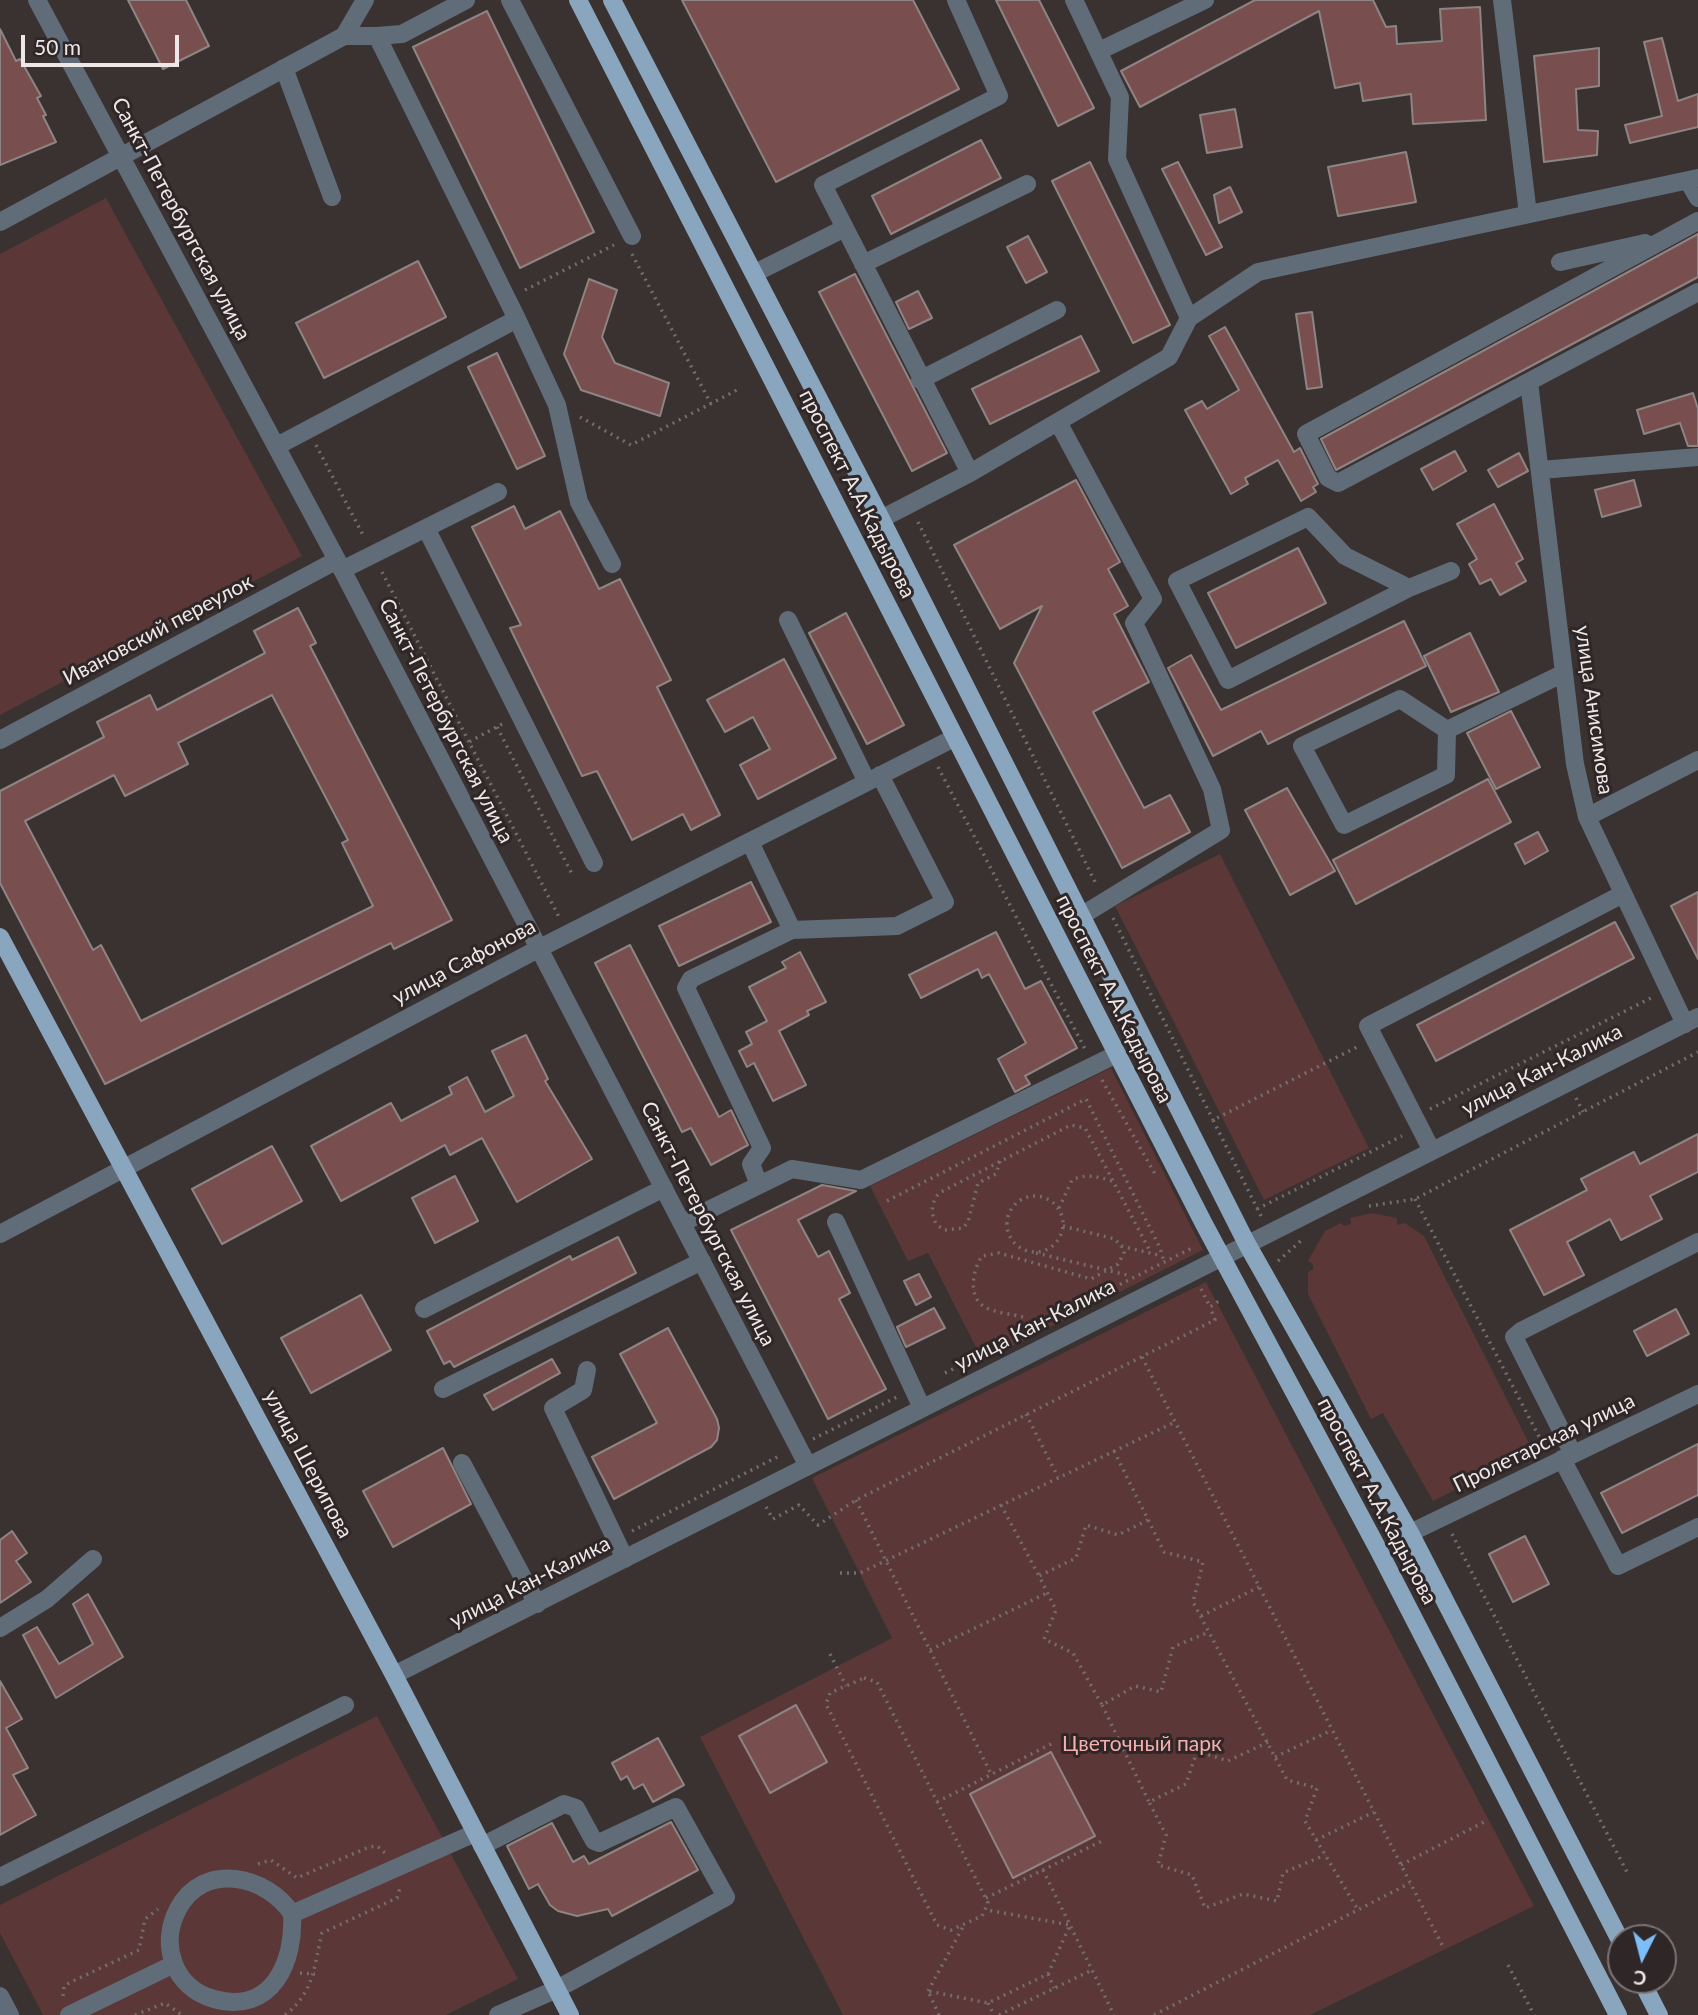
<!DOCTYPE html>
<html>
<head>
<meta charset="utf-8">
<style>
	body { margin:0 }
	#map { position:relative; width:1698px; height:2015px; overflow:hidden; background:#3a3131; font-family:Lato,sans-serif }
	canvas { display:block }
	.north { position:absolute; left:1607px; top:1924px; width:70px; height:70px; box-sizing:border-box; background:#2f2727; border:2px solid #7b7474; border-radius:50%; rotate:186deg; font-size:19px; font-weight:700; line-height:28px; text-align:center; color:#ede8e7 }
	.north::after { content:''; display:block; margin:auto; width:24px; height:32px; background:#7dbef9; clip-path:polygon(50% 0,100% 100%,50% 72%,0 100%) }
	.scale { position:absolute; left:21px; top:35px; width:158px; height:32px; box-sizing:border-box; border:4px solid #ede8e7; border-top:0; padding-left:9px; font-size:21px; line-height:24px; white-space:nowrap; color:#ede8e7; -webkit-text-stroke:5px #2f2727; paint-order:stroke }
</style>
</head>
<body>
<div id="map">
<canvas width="1698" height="2015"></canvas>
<div class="north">С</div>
<div class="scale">50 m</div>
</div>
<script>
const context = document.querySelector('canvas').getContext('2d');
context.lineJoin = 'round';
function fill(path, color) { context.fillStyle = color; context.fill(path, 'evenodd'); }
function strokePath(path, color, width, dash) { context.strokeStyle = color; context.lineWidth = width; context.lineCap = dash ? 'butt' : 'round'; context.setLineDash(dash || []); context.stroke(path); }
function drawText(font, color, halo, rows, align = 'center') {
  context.font = font + ' Lato,sans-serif'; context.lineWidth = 6; context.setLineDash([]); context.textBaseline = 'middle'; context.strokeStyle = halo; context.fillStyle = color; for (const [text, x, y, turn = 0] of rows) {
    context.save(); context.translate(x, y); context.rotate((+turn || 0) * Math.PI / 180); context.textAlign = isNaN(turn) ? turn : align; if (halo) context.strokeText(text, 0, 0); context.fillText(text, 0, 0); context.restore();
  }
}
fill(new Path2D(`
	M106 198 302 556 0 715V254Z
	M1220 854 1369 1148 1264 1200 1115 906Z
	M1111 1068 1203 1250 983 1361 928 1253 908 1261 870 1186Z
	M1372 1213 1397 1218V1225L1405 1223 1424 1236 1533 1451 1433 1501 1383 1413 1371 1419 1308 1294V1272L1313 1269V1264L1308 1261 1325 1231 1341 1223 1344 1226 1351 1224 1350 1218Z
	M1206 1282 1534 1906 1310 2015H843L700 1737 892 1638 812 1478Z
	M377 1716 518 1979 446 2015H43L0 1933V1905Z`), '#5b3737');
const building = new Path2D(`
	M128 0H186L209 46 163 69Z
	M682 0H913L959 89 776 182Z
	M996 0H1039L1094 108 1058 126Z
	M1255 0H1373L1386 27 1396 26 1397 44 1442 41 1440 9 1480 7 1486 120 1413 124 1411 94 1363 101 1360 83 1335 88 1319 11 1140 107 1121 71Z
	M487 11 594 232 520 268 413 47Z
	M0 29 16 61 20 59 41 96 37 98 46 115 43 116 56 142 0 165Z
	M1662 38 1678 101 1698 94V127L1630 143 1625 125 1662 116 1644 42Z
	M1599 48V86L1576 89 1578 130 1598 131 1597 155 1544 162 1534 56Z
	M1235 109 1242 147 1207 153 1200 115Z
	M981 140 1001 178 891 234 872 196Z
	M1406 152 1416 202 1338 216 1328 167Z
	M1090 162 1170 325 1133 343 1052 181Z
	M1178 162 1222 247 1206 255 1162 169Z
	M1230 187 1242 212 1219 223 1214 195Z
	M1698 234V277L1336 470 1321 439Z
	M1028 236 1047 272 1026 283 1007 247Z
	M418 261 446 317 324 378 296 323Z
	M855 274 947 453 912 471 819 292Z
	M589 279 617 290 602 337 615 363 669 383 660 416 581 390 564 354Z
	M918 291 932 318 909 329 896 302Z
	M1312 312 1322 387 1307 389 1296 314Z
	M1225 327 1294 452 1300 448 1318 484 1313 487 1316 492 1301 501 1278 460 1245 478 1248 484 1231 494 1185 410 1202 401 1207 409 1239 390 1209 336Z
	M1081 336 1099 371 990 424 972 389Z
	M497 353 545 456 517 469 468 367Z
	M1693 393 1698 409V446H1688L1680 423 1644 434 1637 410Z
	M1455 451 1466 471 1433 490 1421 469Z
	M1519 453 1528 471 1498 487 1488 470Z
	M1076 480 1120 562 1108 569 1128 606 1114 614 1149 682 1093 712 1144 808 1170 795 1190 832 1122 868 1014 663 1042 606 1000 629 954 545Z
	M1634 480 1641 506 1602 517 1595 490Z
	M1494 504 1523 559 1516 563 1526 581 1500 595 1491 579 1480 584 1469 564 1477 559 1457 524Z
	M514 506 525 529 560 511 599 589 620 579 671 680 657 687 720 815 691 830 683 814 632 840 597 771 582 776 510 628 521 625 472 527Z
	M1298 548 1326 603 1236 648 1208 593Z
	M298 608 316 643 310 646 452 920 394 949 391 943 105 1084 0 883V791L104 737 97 722 150 695 157 710 265 653 254 631ZM272 695 348 840 342 843 373 906 141 1021 101 945 93 950 25 821 114 775 125 796 188 764 178 743Z
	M846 613 904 725 867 744 809 633Z
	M1404 621 1426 666 1268 744 1261 731 1213 756 1168 668 1191 655 1221 710Z
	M1470 633 1499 692 1451 712 1424 656Z
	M784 659 836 758 758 799 740 765 770 749 753 717 725 732 707 700Z
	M1511 711 1540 767 1496 789 1467 733Z
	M1488 779 1511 822 1356 904 1333 860Z
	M1287 788 1335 871 1290 895 1245 810Z
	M1538 832 1548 851 1525 864 1515 844Z
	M751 882 771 922 679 966 659 926Z
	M1698 892V959L1671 906Z
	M1615 922 1634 958 1436 1061 1417 1025Z
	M996 932 1025 989 1041 981 1077 1048 1025 1076 1030 1084 1015 1092 998 1059 1026 1043 989 974 982 978 978 969 921 998 909 975Z
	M630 945 719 1117 731 1110 748 1145 711 1165 691 1128 682 1132 595 963Z
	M800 952 826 1002 807 1011 809 1015 779 1031 806 1085 773 1101 754 1063 747 1067 739 1051 752 1044 746 1032 767 1021 749 987 786 968 782 962Z
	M526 1035 548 1079 545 1081 592 1159 517 1202 482 1138 450 1155 445 1145 341 1201 311 1146 391 1103 401 1121 452 1094 449 1087 467 1077 485 1112 514 1096 492 1051Z
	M1698 1134V1172L1650 1196 1662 1219 1621 1240 1610 1219 1567 1242 1584 1275 1544 1295 1510 1230 1587 1190 1581 1179 1634 1152 1640 1164Z
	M272 1146 302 1201 222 1244 192 1189Z
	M455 1176 478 1221 435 1243 412 1198Z
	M822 1185 856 1191 798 1220 818 1257 829 1251 850 1293 839 1299 886 1389 828 1419 731 1230Z
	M618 1237 636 1273 454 1367 450 1361 444 1364 427 1331 570 1256 572 1260Z
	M919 1274 931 1297 916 1305 904 1281Z
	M361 1295 391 1350 311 1393 281 1338Z
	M934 1308 945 1328 906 1347 897 1327Z
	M1676 1309 1689 1334 1647 1356 1634 1331Z
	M668 1328 717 1419 719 1428 717 1440 711 1447 614 1499 592 1457 657 1423 620 1354Z
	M552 1359 560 1373 493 1410 484 1395Z
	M1698 1444V1495L1622 1533 1601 1493Z
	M443 1448 471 1504 393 1547 363 1491Z
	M12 1531 27 1553 16 1561 31 1582 0 1603V1540Z
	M1525 1536 1549 1584 1513 1602 1489 1554Z
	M88 1594 123 1657 56 1698 23 1635 37 1627 59 1664 93 1644 73 1604Z
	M0 1681 22 1719 6 1728 28 1768 13 1775 36 1815 0 1835Z
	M796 1705 827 1762 770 1793 739 1736Z
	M658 1738 684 1785 653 1802 643 1784 634 1789 627 1776 621 1780 612 1763Z
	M1051 1752 1095 1836 1013 1878 970 1794Z
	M671 1822 698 1870 612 1916 608 1909 577 1916 558 1911 550 1905 538 1884 529 1889 507 1846 552 1823 573 1862 584 1856 589 1864Z`);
fill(building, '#784f4e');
strokePath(building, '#8e8484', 2);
strokePath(new Path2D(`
	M632 254 711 404
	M525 290 614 245
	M580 417 631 445 739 389
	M316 445 364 537
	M918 522 1097 886
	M382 572 469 742
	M502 724 469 742 560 919
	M497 727 572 874
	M938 767 1085 1049
	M1113 918 1213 1120
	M1102 1080 1155 1174
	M1576 1098 1583 1112
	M1430 1109 1651 998
	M1000 1161 996 1174 978 1183 968 1222 963 1228 944 1230 937 1225C930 1214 931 1203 939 1193L1071 1125 1085 1128 1151 1253
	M1007 1224a28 28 0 1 1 56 0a28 28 0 1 1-56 0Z
	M1415 1199 1545 1448
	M887 1201 1086 1099 1160 1248 1164 1262
	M1369 1206 1415 1199 1698 1052
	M1059 1208 1072 1180C1087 1173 1098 1177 1113 1181
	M1257 1209 1402 1136
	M1261 1216 1213 1120 1357 1047
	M1063 1226 1115 1239 1121 1246 1162 1256
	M1036 1253 1131 1276
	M1278 1261 1303 1239
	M1201 1289 1210 1307 1222 1299
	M1023 1317C1012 1314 995 1313 985 1307 967 1297 973 1269 982 1256L999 1253 1091 1279 1118 1264 1124 1253 1121 1246
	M1142 1357 1443 1947
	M945 1373 1194 1247
	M1026 1414 1058 1477
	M813 1439 897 1397
	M1114 1451 1164 1552 1203 1562 1193 1602 1287 1780 1317 1788 1305 1821 1358 1910
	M856 1500 991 1774
	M1001 1505 1039 1576
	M766 1507 773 1519 799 1505 818 1525 856 1500 1215 1320 1210 1307
	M1148 1520 1118 1535 1086 1525 1076 1558 1039 1576 1056 1610 1044 1639 1073 1653 1102 1705 1135 1686 1161 1692 1173 1647 1209 1632
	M632 1531 781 1455
	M1452 1534 1628 1874
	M840 1573H860L1175 1422
	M1201 1616 1259 1587
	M930 1650 1047 1593
	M830 1654 846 1686
	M864 1678 877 1682 988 1903 982 1916 951 1930 937 1925 826 1704 830 1693Z
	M1102 1705 1149 1802
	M1268 1742 1228 1761 1197 1751 1186 1784 1149 1802 1166 1835 1158 1865 1192 1875 1205 1908 1243 1894 1277 1901 1283 1873 1325 1855
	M1275 1757 1332 1730
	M937 1802 1053 1743
	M1316 1840 1374 1812
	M258 1864 271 1860 297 1878 369 1847 377 1846 385 1853
	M1401 1865 1486 1821
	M1043 1870 1114 2015
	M986 1898 1104 1840
	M1508 1965 1534 2015
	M300 1973 315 1974
	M1048 1974 1054 1988
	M928 1991 964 1925
	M63 1996 64 1986 71 1982 139 1950 145 1919 158 1909
	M988 2003 994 2015
	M135 2015 165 2003 182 2015
	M285 2015C314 1993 314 1966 322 1933L397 1898 400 1888
	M939 2015 928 1991 988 2003 1048 1974 1070 1925 987 1910
	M999 2015 1092 1970
	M1154 2015 1410 1883`), '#746d6c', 3.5, [2, 5]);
strokePath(new Path2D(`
	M37 0 337 560 808 1466
	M510 0 632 236
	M1074 0 1120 97 1117 159 1189 318
	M1502 0 1528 214
	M344 36 365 0
	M377 36 402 34 466 0
	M1099 51 1205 0
	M284 68 332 197
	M1688 181 1698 198
	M1698 221 1306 434 1328 478 1338 483 1698 292
	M0 222 344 36H377L517 319 277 446
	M845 228 823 185 999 96 956 0
	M1560 262 1645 243
	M863 264 1027 184
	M755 273 845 228 970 473
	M517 319 557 405 579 502 612 564
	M920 380 1057 310
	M1529 382 1575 764 1587 817 1685 1024
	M1058 422 1153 599 1134 623 1212 789 1221 830 1081 916
	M1541 470 1698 457
	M881 519 970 473 1169 357 1189 318 1258 272 1698 178
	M426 528 594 863
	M342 570 498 492
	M1409 588 1345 556 1308 517 1177 581 1228 680 1409 588 1451 571
	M788 620 867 782
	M1447 730 1400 699 1302 746 1344 825 1446 775 1447 730 1564 673
	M0 740 337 560
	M1587 817 1698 760
	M750 842 792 930 897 926 945 902 880 775
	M1432 1151 1368 1026 1623 894
	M759 1185 751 1164 762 1148 686 988 691 979 792 930
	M836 1222 922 1408
	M682 1223 792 1169 861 1180 1117 1054
	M0 1234 538 949 954 738
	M424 1309 664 1188
	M587 1370 583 1390 553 1408 625 1559
	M443 1389 702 1261
	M1573 1454 1514 1337 1521 1331 1698 1242
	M1562 1459 1618 1566 1698 1527
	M462 1463 537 1604
	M1410 1533 1698 1394
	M0 1628 47 1599 93 1559
	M394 1675 1698 1017
	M482 1846 564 1804 576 1808 594 1841 599 1843 676 1807 726 1897 557 1989 498 2015
	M0 1877 345 1705
	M292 1914C295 1962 272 2015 214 1999 174 1988 159 1945 178 1909 203 1861 267 1875 292 1914L475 1833
	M0 1996 10 2015
	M69 2015 172 1965`), '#606d79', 18);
strokePath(new Path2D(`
	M578 0 1204 1224 1378 1549 1618 2015
	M612 0 881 519 1247 1244 1410 1533 1621 1942
	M0 937 394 1675 570 2015
	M1641 1980 1659 2015`), '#8aa5be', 18);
drawText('21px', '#ede8e7', '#2f2727', [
	["Санкт-Петербургская улица",181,219,62],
	["проспект А.А.Кадырова",857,494,63],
	["Ивановский переулок",158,630,-28],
	["улица Анисимова",1594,710,82],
	["Санкт-Петербургская улица",446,721,63],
	["улица Сафонова",464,962,-28],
	["проспект А.А.Кадырова",1114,999,63],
	["улица Кан-Калика",1542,1070,-27],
	["Санкт-Петербургская улица",708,1224,63],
	["улица Кан-Калика",1035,1325,-27],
	["Пролетарская улица",1544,1443,-26],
	["улица Шерипова",308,1464,62],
	["проспект А.А.Кадырова",1377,1501,62],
	["улица Кан-Калика",530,1582,-27]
]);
drawText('21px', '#f7aeac', '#2f2727', [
	["Цветочный парк",1142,1744]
]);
</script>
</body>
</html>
